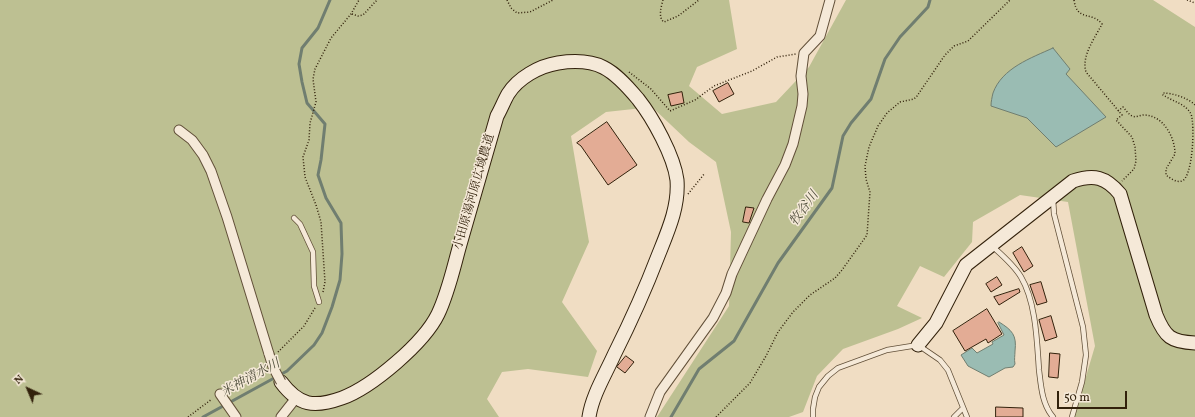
<!DOCTYPE html>
<html>
<head>
<meta charset="utf-8">
<style>
	body { margin:0 }
	#map { position:relative; width:1195px; height:417px; overflow:hidden; background:#f0ddc3; font-family:Vollkorn,serif }
	canvas { display:block }
	.north { position:absolute; left:8px; top:369px; width:40px; height:40px; -webkit-text-stroke:3px #f5e9d8; paint-order:stroke; rotate:316deg; font-size:11px; font-weight:700; line-height:16px; text-align:center; color:#32210b }
	.north::after { content:''; display:block; margin:auto; width:14px; height:18px; background:#32210b; clip-path:polygon(50% 0,100% 100%,50% 72%,0 100%) }
	.scale { position:absolute; left:1057px; top:391px; width:70px; height:18px; box-sizing:border-box; border:2px solid #32210b; border-top:0; padding-left:5px; font-size:12px; line-height:14px; white-space:nowrap; color:#32210b; -webkit-text-stroke:3px #f5e9d8; paint-order:stroke }
</style>
</head>
<body>
<div id="map">
<canvas width="1195" height="417"></canvas>
<div class="north">N</div>
<div class="scale">50 m</div>
</div>
<script>
const context = document.querySelector('canvas').getContext('2d');
context.lineJoin = 'round';
function fill(path, color) { context.fillStyle = color; context.fill(path, 'evenodd'); }
function strokePath(path, color, width, dash) { context.strokeStyle = color; context.lineWidth = width; context.lineCap = dash ? 'butt' : 'round'; context.setLineDash(dash || []); context.stroke(path); }
function drawText(font, color, halo, rows, align = 'center') {
  context.font = font + ' Vollkorn,"Noto Serif JP",serif'; context.lineWidth = 3; context.setLineDash([]); context.textBaseline = 'middle'; context.strokeStyle = halo; context.fillStyle = color; for (const [text, x, y, turn = 0] of rows) {
    context.save(); context.translate(x, y); context.rotate((+turn || 0) * Math.PI / 180); context.textAlign = isNaN(turn) ? turn : align; if (halo) context.strokeText(text, 0, 0); context.fillText(text, 0, 0); context.restore();
  }
}
fill(new Path2D(`
	M0 0H729L737 49 697 67 689 86 722 114 776 102 809 67 846 0H1153L1195 27V417H1074L1095 346 1068 202 1020 195 973 222 972 242 944 277 920 266 897 306 922 318 898 329 843 349 817 376 803 412 789 417H657L729 306 731 232 716 162 689 142 652 107 606 112 571 136 589 242 562 302 597 351 588 377 528 369 502 372 487 399 499 417H0Z`), '#bdc092');
const water = new Path2D(`
	M1053 48 1070 69 1066 74 1106 117 1056 147 1027 118 991 106C991 102 992 97 993 93 1002 68 1031 58 1053 48Z
	M999 322C1012 330 1017 335 1015 351 1015 356 1014 359 1015 364L1013 367 1005 368 989 377 968 366 961 355 972 348 977 353 993 344 992 342 1004 335 998 323Z`);
fill(water, '#9abcb3');
strokePath(water, '#707e70', 1);
strokePath(new Path2D(`
	M203 417 287 371 314 345 322 333 332 307 340 280 342 254 341 223 326 198 318 175 321 160 325 124 307 103 302 82 299 64 302 48 318 28 330 0
	M671 417 699 369 734 341 778 263 832 188 843 136 851 123 871 99 885 59 900 37 928 7 930 0`), '#707e70', 3);
const building = new Path2D(`
	M728 83 734 94 719 102 713 91Z
	M682 92 684 103 671 106 668 95Z
	M607 122 637 165 608 185 581 146 577 143Z
	M746 207 754 208 749 223 743 222Z
	M1022 247 1033 266 1024 272 1013 253Z
	M997 277 1002 285 991 292 986 284Z
	M1041 282 1047 302 1037 305 1030 285Z
	M1019 289 1020 292 999 305 994 297Z
	M987 309 1002 334 988 343 986 339 965 351 953 331Z
	M1051 316 1057 337 1045 341 1039 320Z
	M1050 353 1060 354 1058 378 1049 377Z
	M626 356 634 362 625 373 617 367Z
	M996 407 1023 408V417H996Z`);
fill(building, '#e3ac95');
strokePath(building, '#32210b', 1);
const lane = new Path2D(`
	M1053 199 1054 214 1083 327 1086 355 1082 382 1072 417
	M294 218 300 224 313 252 314 286 319 302
	M992 246C1002 255 1014 265 1021 277 1036 302 1037 342 1039 370 1041 386 1042 404 1053 417
	M813 417V409L815 397 819 387 828 376 838 368 887 350 918 345 940 360 948 370 967 417
	M954 417 963 408`);
const street = new Path2D(`
	M179 130 192 140 203 155 211 171 227 217 269 354
	M220 394 236 417
	M281 417 296 398
	M650 417 660 392 713 318 726 293 732 274 767 199 785 165 793 144 802 106 803 94 801 76 804 53 820 36 830 0`);
const secondary = new Path2D(`
	M918 345 936 323 966 265 1073 181C1094 174 1106 177 1120 194L1156 315C1165 337 1171 342 1195 343
	M281 382C299 406 314 408 342 398 372 387 424 343 438 314 449 291 454 265 461 241 473 200 485 158 497 116 501 109 504 101 508 94 518 78 539 66 558 63 598 57 613 69 638 99 653 118 674 156 677 180 679 207 668 231 658 256 645 290 630 323 614 355 605 375 592 396 589 417`);
strokePath(lane, '#625039', 6);
strokePath(street, '#625039', 11);
strokePath(secondary, '#32210b', 15);
strokePath(new Path2D(`
	M507 0 511 8 517 13 530 12 553 0
	M663 0C661 7 658 18 664 22L678 16 699 0
	M1074 0C1077 22 1092 11 1102 24 1095 38 1081 56 1086 72L1122 115 1116 120 1132 137 1135 147 1136 161 1134 169 1122 181
	M1187 0 1195 3
	M352 14 358 16 363 15 377 0
	M629 72 651 89 670 111 695 100 714 86 752 71 777 57 796 54
	M1118 111 1123 107C1126 110 1128 114 1132 116 1136 118 1140 115 1144 115 1163 115 1175 137 1175 154L1166 169V175C1170 178 1176 183 1182 181 1193 177 1195 124 1191 114 1186 104 1172 101 1163 95V93C1173 93 1188 98 1195 105
	M688 194 705 173
	M323 292 325 282 321 222 316 205 305 177 303 157 309 140 310 123 316 102 313 79 315 69 331 38 351 14 359 0
	M278 352 304 326 315 308
	M228 389 264 366
	M188 417 212 399
	M716 417 750 383 766 356 778 332 793 312 810 295 835 278 842 270 867 235 870 192 866 179 865 166 869 147 878 126 887 113 900 102 914 99 917 96 945 55 954 46 968 41 1010 0`), '#32210b', 1.5, [1, 2]);
strokePath(lane, '#f5e9d8', 4.5);
strokePath(street, '#f5e9d8', 9);
strokePath(secondary, '#f5e9d8', 13);
const streetBridge = new Path2D(`
	M269 354 273 367 281 382`);
strokePath(streetBridge, '#625039', 11, []);
strokePath(streetBridge, '#f5e9d8', 9);
drawText('12px', '#32210b', '#f5e9d8', [
	["小田原湯河原広域農道",475,192,-74]
]);
drawText('italic 13px', '#51503d', '#f5e9d8', [
	["牧谷川",805,209,-54],
	["米神清水川",251,379,-29]
]);
</script>
</body>
</html>
